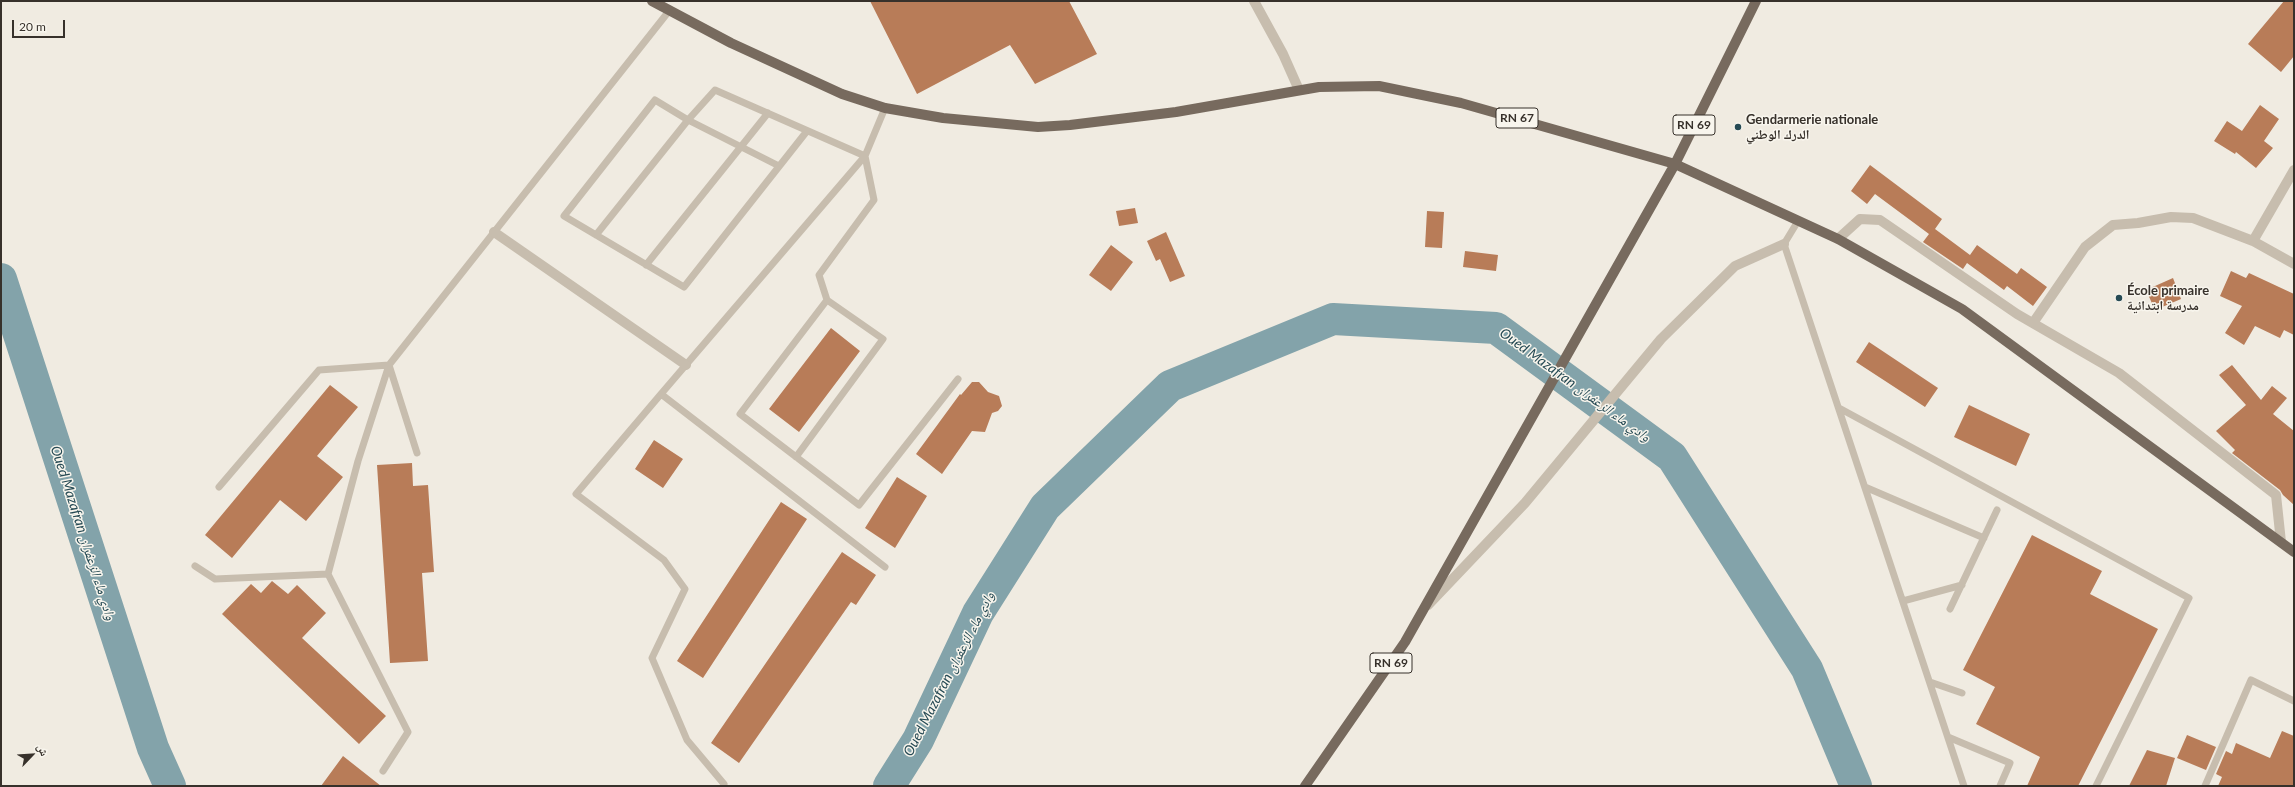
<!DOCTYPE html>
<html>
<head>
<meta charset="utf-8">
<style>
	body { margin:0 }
	#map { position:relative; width:2295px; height:787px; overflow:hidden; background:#f0ebe1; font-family:Lato,"Noto Naskh Arabic",sans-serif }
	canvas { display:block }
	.frame { position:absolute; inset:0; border:2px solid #37312b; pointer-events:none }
	.north { position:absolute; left:12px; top:735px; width:40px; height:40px; -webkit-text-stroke:3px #f8f5ed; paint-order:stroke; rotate:65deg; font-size:11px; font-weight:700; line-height:16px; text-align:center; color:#37312b }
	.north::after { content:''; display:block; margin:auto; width:14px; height:18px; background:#37312b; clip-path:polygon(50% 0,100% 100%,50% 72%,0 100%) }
	.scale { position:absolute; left:12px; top:20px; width:53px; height:18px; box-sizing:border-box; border:2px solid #37312b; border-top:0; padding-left:5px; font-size:12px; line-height:14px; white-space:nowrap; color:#37312b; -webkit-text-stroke:3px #f8f5ed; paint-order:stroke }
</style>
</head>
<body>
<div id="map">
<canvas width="2295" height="787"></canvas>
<div class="frame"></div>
<div class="north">ش</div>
<div class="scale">20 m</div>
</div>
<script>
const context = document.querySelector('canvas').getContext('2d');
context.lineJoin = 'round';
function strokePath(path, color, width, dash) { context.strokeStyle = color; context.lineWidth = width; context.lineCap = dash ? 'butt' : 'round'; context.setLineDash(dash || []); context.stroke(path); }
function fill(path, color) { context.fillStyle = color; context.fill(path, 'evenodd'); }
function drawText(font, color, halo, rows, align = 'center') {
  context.font = font + ' Lato,"Noto Naskh Arabic",sans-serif'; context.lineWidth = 3; context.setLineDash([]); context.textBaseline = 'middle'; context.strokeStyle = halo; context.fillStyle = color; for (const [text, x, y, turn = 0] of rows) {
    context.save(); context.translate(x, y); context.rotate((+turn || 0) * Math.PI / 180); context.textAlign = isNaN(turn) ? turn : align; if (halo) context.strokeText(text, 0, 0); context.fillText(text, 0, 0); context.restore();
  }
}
strokePath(new Path2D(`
	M1 279 153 748 170 786
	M889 786 918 740 978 613 1045 507 1170 386 1333 319 1496 328 1672 457 1807 669 1856 786`), '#83a3aa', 32);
fill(new Path2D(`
	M870 1H1069L1097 54 1035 84 1010 45 917 94Z
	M2284 1H2294V56L2281 72 2248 44Z
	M2260 105 2279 119 2264 141 2273 148 2256 168 2236 152 2235 154 2214 141 2227 121 2242 131Z
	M1870 165 1942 219 1935 229 1970 255 1977 245 2017 274 2021 268 2047 287 2033 306 2007 286 2004 290 1967 263 1963 269 1923 242 1929 234 1875 194 1867 204 1851 191Z
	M1135 208 1138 223 1119 226 1116 211Z
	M1427 211 1444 212 1442 248 1425 247Z
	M1166 232 1185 276 1170 282 1160 259 1156 261 1147 241Z
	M1111 245 1133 262 1111 291 1089 275Z
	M1465 251 1498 255 1496 271 1463 267Z
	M2231 271 2246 278 2249 273 2294 294V335L2284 330 2280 338 2255 326 2244 345 2225 333 2242 306 2220 296Z
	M2173 278 2181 299 2155 310 2146 290Z
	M831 328 860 351 799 432 769 409Z
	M1869 342 1938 388 1925 407 1856 362Z
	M2232 365 2261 400 2272 386 2287 398 2273 414 2294 431V505L2283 495 2280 490 2232 453 2235 450 2216 431 2246 405 2219 375Z
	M972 382H979L988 392 999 396 1002 406 998 411 992 413 985 432 972 431 942 474 916 454 960 394 961 395Z
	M330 385 358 407 317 456 343 477 306 521 280 500 232 558 205 535Z
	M1969 405 2030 434 2016 466 1954 437Z
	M654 440 683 459 663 488 635 469Z
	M412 463 413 486 428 485 434 572 422 573 428 661 390 663 377 465Z
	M897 477 927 496 895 548 865 528Z
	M781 502 807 519 703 678 677 661Z
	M2032 535 2102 571 2090 594 2158 629 2078 786H2027L2040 757 1976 724 1995 687 1963 670Z
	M842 552 876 575 856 605 851 602 739 763 711 743Z
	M272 581 288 594 297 585 326 613 302 638 386 716 359 744 222 614 251 584 261 593Z
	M2282 731 2294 736V786H2218L2222 777 2216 774 2226 751 2232 754 2236 743 2270 758Z
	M2187 735 2216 747 2206 770 2177 758Z
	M2147 750 2175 758 2166 786H2129Z
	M343 756 381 786H321Z`), '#b87c58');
strokePath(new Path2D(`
	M807 131 684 287 564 216 655 100 688 120 715 90 865 156 874 200 819 275 827 300 740 414 859 505 958 379
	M1798 221 1784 244 1964 786
	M596 235 688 120 779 166
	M646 265 768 113
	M661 394 576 494 664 560 685 589 652 658 687 740 724 784
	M1839 408 2189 598 2096 786
	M417 453 389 365 669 11
	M796 457 883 339 827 300
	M219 487 319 370 389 365 358 461 328 574 408 732 383 771
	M1865 487 1984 538
	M195 566 215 579 328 574
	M885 567 661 394 865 156 885 108
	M1903 601 1962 585
	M1950 609 1997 510
	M1930 682 1962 693
	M1948 737 2010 763 2000 786
	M2205 786 2251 680 2294 701`), '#c7bdae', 7);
strokePath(new Path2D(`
	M1254 1 1283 54 1299 90
	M494 232 686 365
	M1838 239 1860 219 1880 220 2017 314 2119 373 2276 495 2281 542
	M2253 241 2294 170
	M2033 323 2085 247 2113 225 2138 223 2171 217 2193 218 2253 241 2294 264
	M1428 605 1525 503 1661 339 1735 266 1784 244`), '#c7bdae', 10);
strokePath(new Path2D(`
	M652 1 731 43 842 94 885 108 943 118 1038 127 1070 125 1176 112 1319 87 1379 86 1461 103 1675 164 1838 239 1962 309 2294 552
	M1305 786 1405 642 1675 164 1756 1`), '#776a5e', 10);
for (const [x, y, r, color] of [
	[1738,127,4,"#264a54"],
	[2119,298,4,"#264a54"]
]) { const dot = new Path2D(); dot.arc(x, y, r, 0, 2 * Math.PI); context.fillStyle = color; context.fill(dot); strokePath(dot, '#f8f5ed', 1.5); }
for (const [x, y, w] of [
	[1517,118,42],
	[1694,125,42],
	[1391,663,42]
]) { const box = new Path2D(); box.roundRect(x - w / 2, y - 10, w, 20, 3); context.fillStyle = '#f8f5ed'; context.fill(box); strokePath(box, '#37312b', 1); }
drawText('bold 12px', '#37312b', null, [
	["RN 67",1517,118],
	["RN 69",1694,125],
	["RN 69",1391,663]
]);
drawText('bold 13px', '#37312b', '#f8f5ed', [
	["Gendarmerie nationale",1746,120],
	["الدرك الوطني",1746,135],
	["École primaire",2127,291],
	["مدرسة ابتدائية",2127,306]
], 'left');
drawText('italic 14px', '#264a54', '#f8f5ed', [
	["Oued Mazafran وادي ماء الزعفران",1575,385,36],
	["Oued Mazafran وادي ماء الزعفران",83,533,72],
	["Oued Mazafran وادي ماء الزعفران",949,674,-63]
]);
</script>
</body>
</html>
